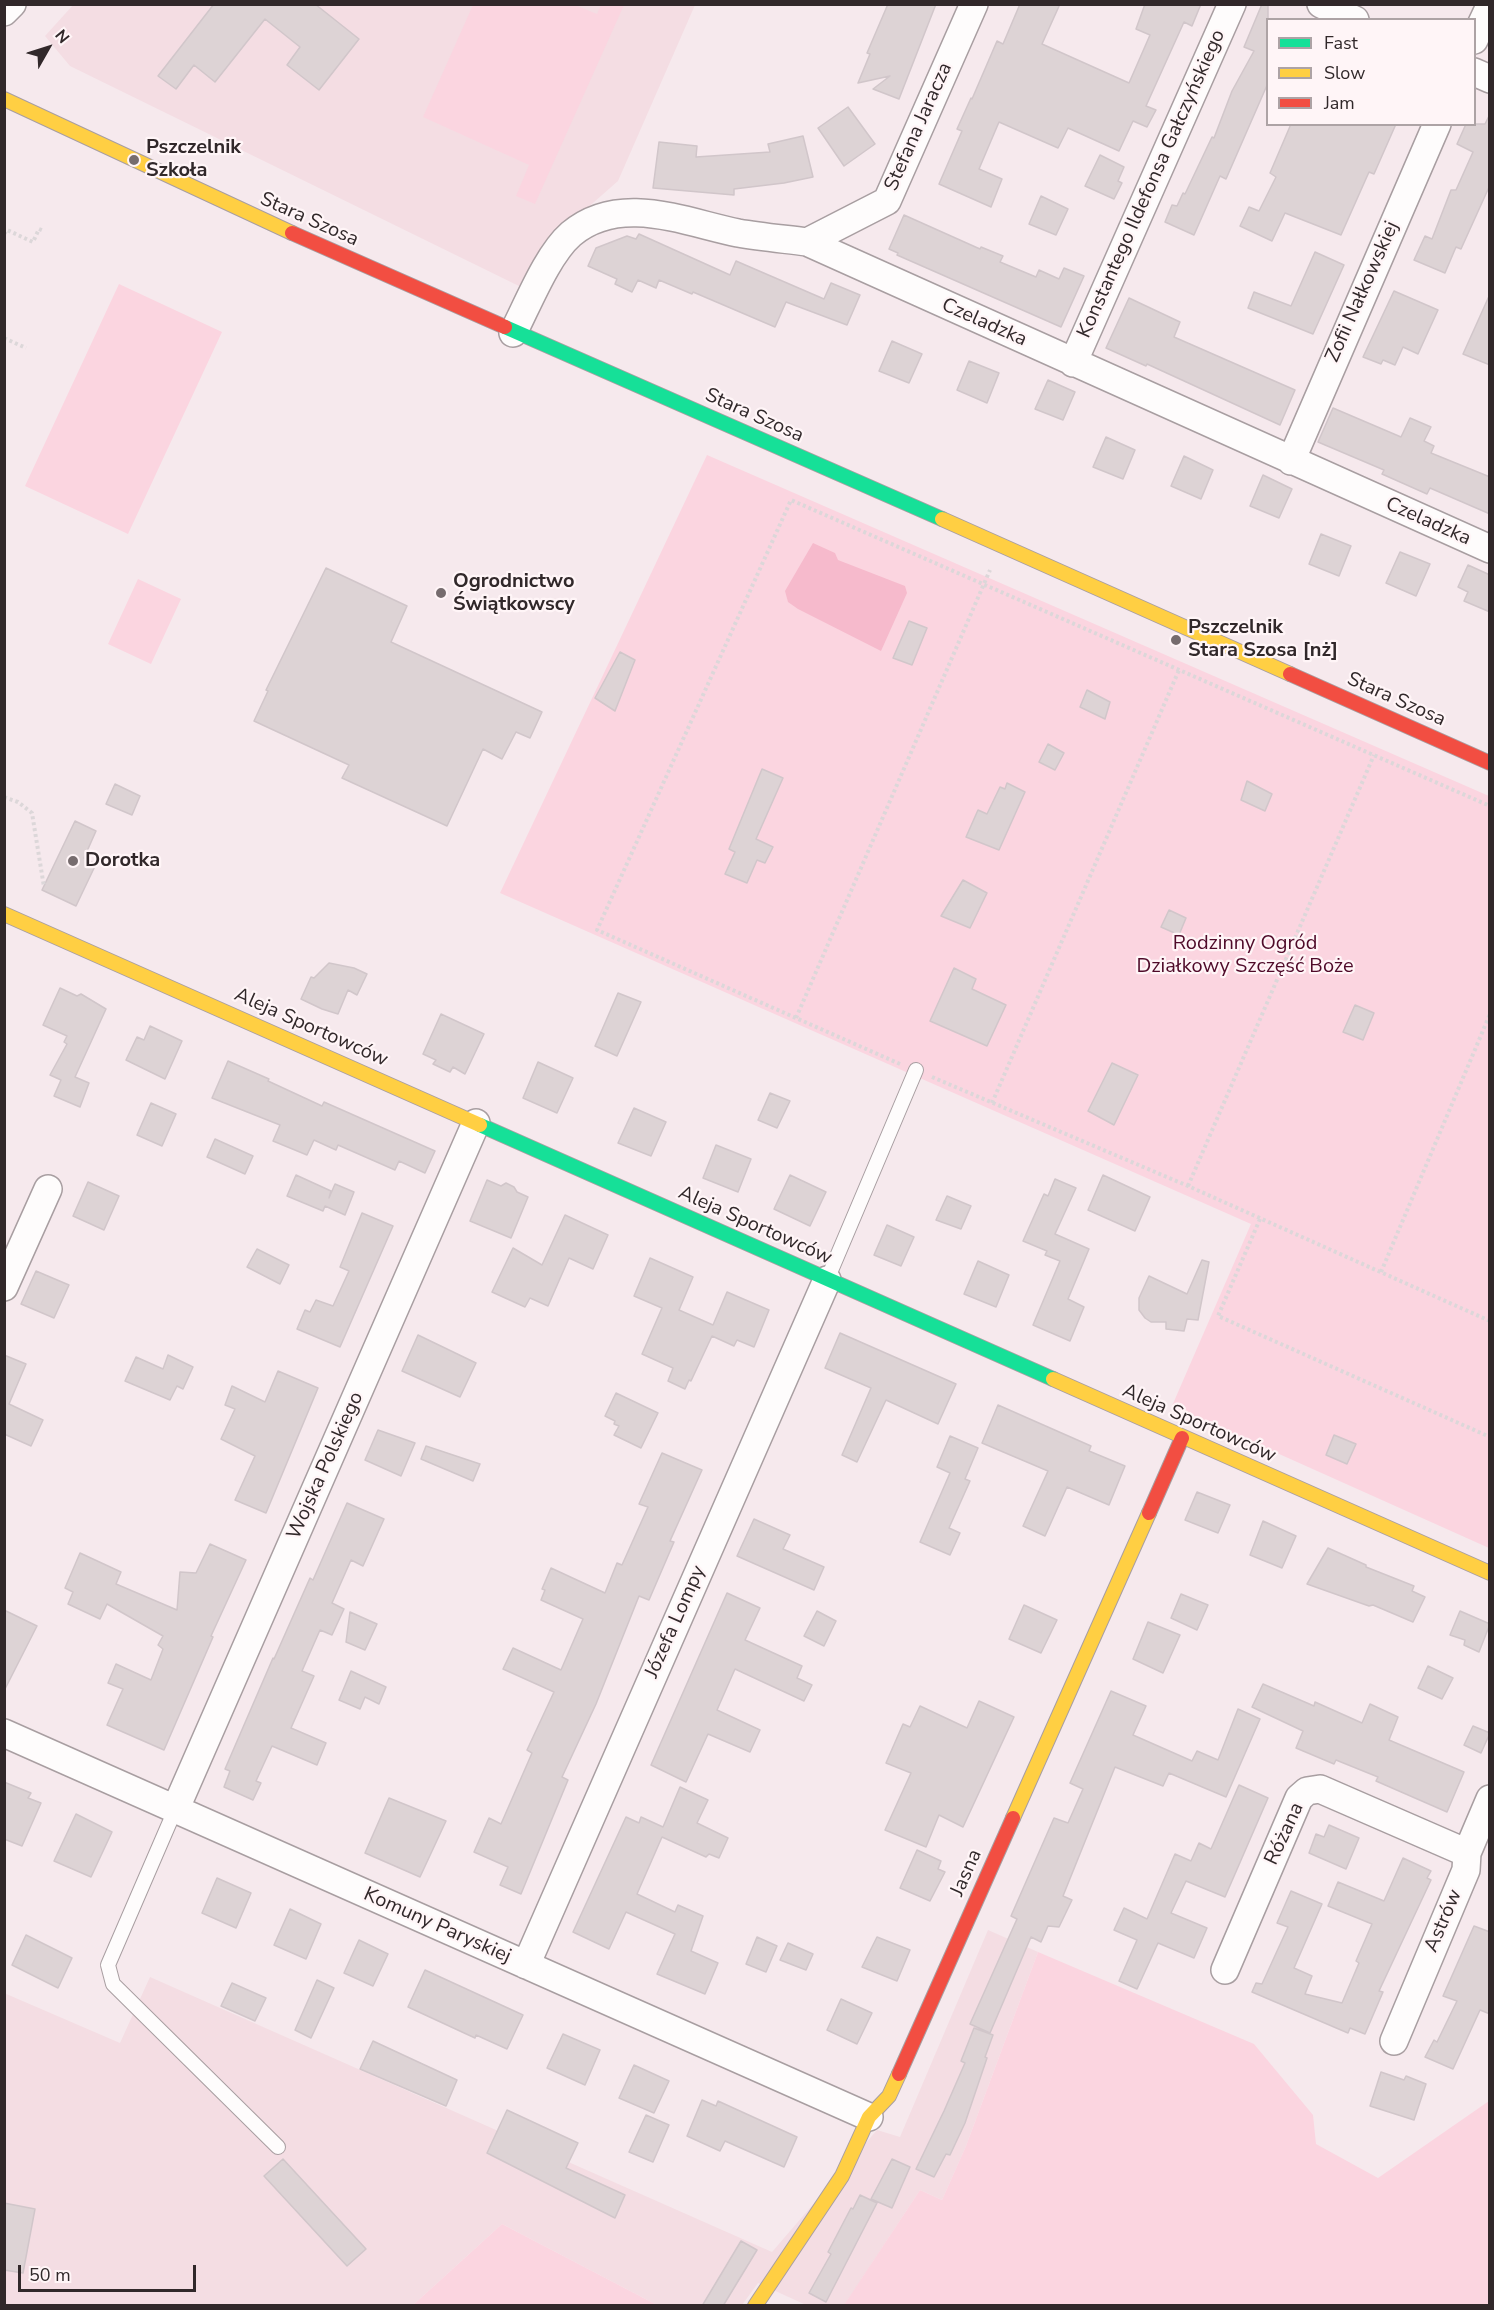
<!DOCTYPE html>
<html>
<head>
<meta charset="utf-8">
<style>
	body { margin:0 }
	#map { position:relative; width:1494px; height:2310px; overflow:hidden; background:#f6e9ed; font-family:"Nunito Sans",sans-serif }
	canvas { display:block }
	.frame { position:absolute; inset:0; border:6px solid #31282a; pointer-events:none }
	.legend { position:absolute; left:1266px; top:18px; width:210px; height:108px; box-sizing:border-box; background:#fff5f7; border:2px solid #ada3a5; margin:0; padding:8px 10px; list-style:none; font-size:18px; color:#31282a }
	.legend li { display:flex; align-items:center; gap:12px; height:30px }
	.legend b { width:30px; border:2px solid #ada3a5 }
	.north { position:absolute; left:18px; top:18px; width:60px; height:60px; -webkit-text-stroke:4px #fff5f7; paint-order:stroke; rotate:51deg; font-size:16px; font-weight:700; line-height:24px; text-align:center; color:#31282a }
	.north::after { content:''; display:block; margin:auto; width:21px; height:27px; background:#31282a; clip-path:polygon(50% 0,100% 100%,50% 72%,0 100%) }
	.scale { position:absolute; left:18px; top:2265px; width:178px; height:27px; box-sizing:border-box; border:3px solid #31282a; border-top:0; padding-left:8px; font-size:18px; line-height:21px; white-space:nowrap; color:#31282a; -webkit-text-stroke:4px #fff5f7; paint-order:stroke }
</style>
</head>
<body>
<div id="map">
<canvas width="1494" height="2310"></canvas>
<div class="frame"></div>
<ul class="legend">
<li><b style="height:8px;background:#16e098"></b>Fast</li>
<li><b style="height:8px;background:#ffcf43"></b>Slow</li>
<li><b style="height:8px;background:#f24e42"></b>Jam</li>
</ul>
<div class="north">N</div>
<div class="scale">50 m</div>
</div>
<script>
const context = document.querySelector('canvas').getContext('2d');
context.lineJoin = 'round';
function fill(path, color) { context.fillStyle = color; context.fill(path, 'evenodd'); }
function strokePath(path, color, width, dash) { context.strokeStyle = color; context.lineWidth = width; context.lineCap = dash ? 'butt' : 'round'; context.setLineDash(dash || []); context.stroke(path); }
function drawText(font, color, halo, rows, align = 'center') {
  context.font = font + ' "Nunito Sans",sans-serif'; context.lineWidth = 4.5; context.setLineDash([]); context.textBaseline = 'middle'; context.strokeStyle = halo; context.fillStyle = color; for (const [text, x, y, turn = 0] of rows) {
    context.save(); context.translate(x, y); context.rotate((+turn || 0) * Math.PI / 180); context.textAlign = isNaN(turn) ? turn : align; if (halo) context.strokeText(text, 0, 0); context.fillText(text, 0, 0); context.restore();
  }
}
fill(new Path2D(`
	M74 4 695 5 618 181 585 210 523 288 70 66 45 36Z
	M988 1930 1038 1952 966 2146 942 2200 920 2190 844 2306 806 2305 758 2283 742 2305H657L502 2224 413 2305H5L4 1993 120 2043 150 1977 772 2252 877 2130 900 2137Z`), '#f4dde3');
fill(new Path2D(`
	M473 5H575L597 14 601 5H624L535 204 516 196 529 165 423 117Z
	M119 284 222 332 128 534 25 486Z
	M707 455 1489 796V1548L1172 1406 1251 1224 500 893Z
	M138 579 181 599 151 664 108 644Z
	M1038 1952 1254 2044 1313 2115 1316 2144 1378 2178 1489 2101V2305H844L920 2190 942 2200 966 2146Z
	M502 2224 657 2305H413Z`), '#fbd5e0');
fill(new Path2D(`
	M813 543 835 553 838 560 905 586 907 593 881 651 798 609 788 602 785 591Z`), '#f6bacc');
const building = new Path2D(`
	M214 4H315L359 39 319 90 287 65 300 47 265 19 215 82 194 65 176 89 158 76Z
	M888 4H936L899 99 873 89 890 76 858 83 870 54 867 53Z
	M1020 4H1060L1042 44 1129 83 1150 35 1136 29 1145 4H1201L1192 26 1184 22 1146 106 1156 110 1147 127 1133 121 1119 151 1068 128 1058 148 999 122 979 169 1002 179 991 207 939 184 962 131 957 129 971 98 972 99 997 41 1003 44Z
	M1262 4H1268V83L1226 179 1220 176 1194 235 1165 222 1172 205 1177 206 1183 193 1185 194 1212 137 1214 138 1232 91 1254 51 1244 47Z
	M848 107 875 144 844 166 818 128Z
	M1490 114V185L1461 249 1456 247 1445 273 1414 260 1425 236 1432 239 1451 190H1456L1473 152 1457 144 1466 124H1485Z
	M1291 124H1396L1374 174 1369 172 1341 235 1285 213 1272 241 1240 226 1249 207 1259 211 1276 177 1270 173Z
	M803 136 813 177 784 183 734 189V195L653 188 659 142 697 146 696 157 770 152 768 144Z
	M1100 155 1124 167 1118 181 1122 183 1114 199 1085 186Z
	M1041 196 1068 209 1056 235 1029 224Z
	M904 215 980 249 981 247 1003 256 1000 262 1036 277 1039 270 1059 279 1064 268 1084 276 1061 327 897 255 898 253 889 249Z
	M639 234 730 275 736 261 824 299 831 283 860 295 847 325 786 302 775 327 693 292 692 294 659 280 656 288 638 280 632 292 615 284 617 279 588 266 596 248 627 236 636 239Z
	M1315 252 1344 265 1313 334 1248 308 1254 292 1291 306Z
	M1394 291 1438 310 1418 354 1403 347 1395 365 1383 360 1381 364 1363 357Z
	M1490 294V365L1463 354Z
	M1129 298 1180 322 1174 337 1295 390 1280 425 1147 364 1146 366 1106 348Z
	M892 341 922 354 909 383 879 371Z
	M969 361 999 373 987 403 957 390Z
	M1048 380 1075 392 1063 420 1035 409Z
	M1333 408 1401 437 1410 418 1431 427 1424 441 1434 446 1431 453 1490 477V514L1430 488 1427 494 1382 474 1384 470 1318 442Z
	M1106 437 1135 450 1123 479 1093 467Z
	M1184 456 1213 470 1201 499 1171 486Z
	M1263 475 1292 489 1279 518 1250 506Z
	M1321 534 1351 546 1339 576 1309 564Z
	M1400 552 1430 564 1416 596 1386 583Z
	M1468 565 1490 575V612L1464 601 1468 592 1458 587Z
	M326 568 407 606 391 642 542 712 530 738 516 732 502 759 483 749 447 826 342 778 349 765 254 721 268 691 266 690Z
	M909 621 927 628 912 665 893 658Z
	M620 652 635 660 615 711 595 698Z
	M1087 690 1110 702 1105 719 1080 707Z
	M1048 744 1064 753 1055 770 1039 762Z
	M762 769 783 778 756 839 773 847 765 863 757 860 747 883 725 874 735 852 729 849Z
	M1247 781 1272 794 1265 811 1241 800Z
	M1007 783 1025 792 999 850 966 837 978 810 987 814 1000 787 1005 789Z
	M115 784 140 796 132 815 106 804Z
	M75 821 96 831 84 858 96 864 76 906 42 890Z
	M963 880 987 893 970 928 941 916Z
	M1169 910 1186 918 1179 935 1161 927Z
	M329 963 354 968 367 974 357 995 348 990 338 1014 322 1009 301 999 311 977 314 978Z
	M954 968 976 979 972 989 1006 1005 987 1046 930 1021Z
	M60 988 77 996 81 994 106 1009 75 1077 89 1083 80 1107 54 1096 61 1080 50 1075 67 1044 64 1042 67 1036 43 1025Z
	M618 993 641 1002 617 1056 595 1046Z
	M1355 1005 1374 1013 1363 1040 1343 1032Z
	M441 1014 484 1034 465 1074 453 1067 450 1072 433 1064 436 1060 423 1054Z
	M150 1026 182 1041 165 1079 126 1060 137 1037 144 1040Z
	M228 1061 269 1079 268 1081 322 1106 324 1102 435 1151 425 1173 399 1161 395 1170 338 1145 336 1150 314 1140 307 1155 273 1141 280 1125 212 1098Z
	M538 1062 573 1078 557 1113 523 1098Z
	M1112 1063 1138 1075 1114 1125 1088 1111Z
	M770 1093 790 1101 777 1128 758 1120Z
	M151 1103 176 1114 162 1146 137 1135Z
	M634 1108 666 1122 651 1156 618 1143Z
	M215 1139 253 1156 245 1174 207 1157Z
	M716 1145 751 1159 738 1192 703 1178Z
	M296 1175 331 1191 329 1198 335 1184 354 1192 345 1215 325 1206 323 1211 287 1196Z
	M790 1175 826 1192 810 1226 774 1209Z
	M1103 1175 1150 1197 1135 1231 1088 1210Z
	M1055 1179 1076 1188 1055 1234 1089 1249 1068 1299 1084 1307 1070 1341 1033 1325 1060 1261 1045 1255 1047 1251 1023 1241 1044 1194 1048 1196Z
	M487 1180 501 1186 506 1183 514 1187 517 1192 528 1197 511 1238 470 1221Z
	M88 1182 119 1196 104 1230 73 1216Z
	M947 1196 971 1206 961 1229 936 1220Z
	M362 1213 393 1226 340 1347 297 1329 305 1310 310 1312 316 1300 333 1306 349 1271 340 1267Z
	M565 1215 608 1235 593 1269 569 1258 548 1306 530 1298 525 1307 492 1292 513 1248 542 1265Z
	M887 1225 914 1237 901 1266 874 1255Z
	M257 1249 289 1265 280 1284 247 1267Z
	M650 1258 693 1277 679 1310 713 1325 727 1292 769 1310 754 1347 737 1340 734 1346 712 1336 691 1381 689 1380 685 1389 668 1381 673 1368 642 1354 662 1308 634 1296Z
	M1202 1260 1209 1262 1198 1320 1187 1319 1184 1331 1166 1329V1322H1151L1145 1318 1139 1310V1298L1149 1276 1187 1294Z
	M978 1261 1009 1275 996 1307 964 1294Z
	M36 1271 69 1285 54 1318 21 1304Z
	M840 1333 956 1384 938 1424 886 1400 857 1462 842 1455 871 1388 825 1368Z
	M418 1335 476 1363 460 1397 402 1371Z
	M4 1355 26 1364 9 1404 43 1420 31 1446 4 1434Z
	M168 1355 193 1367 183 1389 177 1386 170 1400 125 1381 136 1357 163 1369Z
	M278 1371 318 1388 266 1513 235 1500 255 1456 221 1439 235 1409 225 1405 232 1386 265 1402Z
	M616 1393 658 1413 641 1448 614 1435 619 1426 614 1424 615 1421 605 1416Z
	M998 1405 1091 1446 1089 1451 1125 1466 1109 1505 1067 1487 1045 1536 1023 1526 1048 1471 982 1443Z
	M378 1430 415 1443 401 1476 365 1460Z
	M1334 1435 1356 1444 1347 1464 1326 1455Z
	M950 1436 978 1448 965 1479 970 1481 949 1528 960 1533 950 1555 920 1542 950 1473 937 1467Z
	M426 1446 480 1464 473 1481 421 1459Z
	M662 1453 702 1470 670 1541 674 1542 649 1600 639 1596 596 1704 562 1777 568 1780 521 1894 500 1885 508 1867 474 1852 489 1818 501 1824 532 1753 527 1750 554 1692 503 1669 513 1648 561 1670 583 1619 541 1600 545 1590 542 1589 551 1568 605 1593 617 1563 622 1565 648 1507 639 1504Z
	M1197 1492 1230 1505 1218 1533 1185 1520Z
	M347 1503 384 1519 363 1566 351 1560 332 1603 344 1609 332 1635 320 1630 302 1671 314 1676 291 1728 326 1743 317 1765 272 1746 256 1781 261 1783 253 1800 224 1787 230 1771 225 1769 273 1658 274 1659 310 1578 313 1580Z
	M754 1519 790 1535 783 1549 824 1567 814 1590 737 1556Z
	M1263 1521 1296 1536 1282 1568 1250 1555Z
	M210 1544 246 1560 211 1636 213 1637 164 1750 107 1725 123 1689 108 1683 116 1664 151 1680 163 1649 158 1645 163 1636 107 1604 100 1619 68 1604 73 1592 65 1588 80 1553 121 1572 116 1584 177 1610 180 1572 196 1573Z
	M1328 1548 1366 1565V1567L1414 1586 1412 1591 1425 1597 1413 1622 1373 1605 1369 1606 1307 1584Z
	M727 1593 760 1608 745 1640 802 1666 797 1678 812 1685 804 1701 735 1669 717 1710 760 1730 750 1752 708 1734 686 1782 651 1765Z
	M1181 1594 1208 1605 1197 1630 1171 1618Z
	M1024 1605 1057 1620 1041 1653 1009 1639Z
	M4 1610 37 1626 4 1691Z
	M817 1611 836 1621 824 1646 804 1636Z
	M1460 1611 1490 1624 1479 1652 1464 1645 1465 1640 1450 1635Z
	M350 1612 377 1624 365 1650 346 1642Z
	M1148 1622 1180 1635 1163 1673 1133 1659Z
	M1428 1666 1453 1678 1442 1699 1418 1688Z
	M351 1671 386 1687 379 1704 365 1697 360 1709 339 1700Z
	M1263 1684 1314 1706 1315 1702 1362 1723 1370 1704 1398 1717 1389 1740 1464 1772 1447 1812 1376 1781 1378 1777 1336 1760 1334 1764 1296 1748 1303 1731 1252 1707Z
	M1111 1691 1146 1706 1133 1735 1192 1761 1197 1751 1218 1760 1238 1709 1260 1719 1226 1797 1169 1773 1163 1786 1115 1767 1063 1896 1072 1900 1059 1927 1048 1926 1041 1942 1031 1937 990 2033 970 2024 1017 1919 1011 1916 1054 1818 1068 1823 1083 1789 1070 1783Z
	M979 1701 1014 1717 963 1827 939 1815 926 1847 885 1830 911 1773 886 1763 903 1724 910 1727 920 1706 967 1728Z
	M1473 1726 1490 1733 1481 1753 1464 1745Z
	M4 1782 31 1793 28 1798 41 1803 22 1846 4 1839Z
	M1239 1785 1268 1798 1225 1897 1186 1881 1171 1913 1207 1928 1194 1958 1158 1943 1137 1989 1119 1981 1137 1940 1114 1930 1124 1908 1147 1919 1175 1854 1191 1861 1199 1843 1211 1849Z
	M680 1787 708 1800 697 1823 728 1838 719 1858 709 1854 706 1857 662 1837 637 1894 675 1912 678 1905 703 1916 691 1951 718 1963 705 1994 657 1974 675 1934 626 1912 609 1949 573 1932 626 1817 639 1823 641 1817 663 1827Z
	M389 1798 446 1821 420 1877 365 1853Z
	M76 1814 112 1832 91 1877 54 1861Z
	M1329 1825 1359 1838 1346 1869 1309 1853 1316 1834 1324 1837Z
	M917 1850 941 1861 938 1869 945 1872 930 1901 900 1888Z
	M1403 1858 1431 1871 1427 1878 1431 1880 1379 1991 1383 1992 1365 2034 1350 2028 1348 2033 1252 1992 1256 1983 1262 1984 1288 1927 1277 1923 1291 1891 1322 1904 1294 1968 1312 1976 1305 1994 1342 2003 1359 1963 1356 1961 1372 1924 1328 1906 1338 1882 1384 1901Z
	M217 1878 251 1893 236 1928 202 1913Z
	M290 1909 321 1924 306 1959 274 1945Z
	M1474 1926 1490 1932V2014L1480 2010 1453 2069 1425 2057 1434 2040 1437 2042 1457 2001 1443 1996Z
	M26 1935 72 1958 58 1988 12 1965Z
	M757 1937 777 1946 766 1972 746 1964Z
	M877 1937 910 1950 897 1981 862 1967Z
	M359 1940 388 1954 373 1986 344 1973Z
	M788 1943 813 1954 806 1970 780 1960Z
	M425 1970 523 2015 507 2049 476 2035 475 2038 408 2007Z
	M317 1980 334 1988 311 2038 295 2030Z
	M232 1983 266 1998 255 2021 221 2006Z
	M841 1999 872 2013 857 2044 827 2030Z
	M974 2028 993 2035 985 2057 987 2058 965 2123 950 2155 946 2154 934 2177 916 2169 944 2111 965 2063 961 2061Z
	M563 2034 600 2050 585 2085 547 2068Z
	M373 2041 457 2080 446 2106 360 2069Z
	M634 2065 669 2081 654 2113 619 2098Z
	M1381 2072 1404 2080 1406 2076 1426 2084 1414 2120 1370 2106Z
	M702 2100 716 2106 718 2101 797 2137 784 2167 725 2141 720 2151 687 2136Z
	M507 2110 578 2143 566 2168 625 2195 615 2218 487 2153Z
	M646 2115 669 2125 653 2162 629 2152Z
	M283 2159 366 2249 347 2266 264 2176Z
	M892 2159 910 2167 892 2208 871 2199Z
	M860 2195 877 2203 826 2302 809 2293 831 2254 828 2252 851 2208 853 2209Z
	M4 2203 35 2209 23 2273 4 2270Z
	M741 2241 757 2250 723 2306H702Z`);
fill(building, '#ddd3d5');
strokePath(building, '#d1c6ca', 1.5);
const lane = new Path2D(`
	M827 1280 916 1070
	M175 1810 108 1965 113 1984 278 2147`);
const street = new Path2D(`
	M1321 4 1355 20
	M4 12 12 4
	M1474 40 1490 6
	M1474 72 1490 79
	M807 242 887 201 974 4
	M513 333C528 304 547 255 571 234 620 193 684 222 738 233 761 237 784 239 807 242L1490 549
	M1073 363 1232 4
	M1291 461 1437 124
	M4 1287 48 1189
	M4 1733 869 2117
	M175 1810 476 1123
	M526 1965 827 1280
	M1225 1970 1299 1798 1307 1791 1320 1789 1467 1853
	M1394 2041 1466 1870 1467 1853 1490 1799`);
const fast = new Path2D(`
	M505 327 942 519
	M480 1125 1053 1379`);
const slow = new Path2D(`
	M4 99 292 233
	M942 519 1290 674
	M4 914 480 1125
	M1053 1379 1490 1573
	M1013 1818 1149 1513
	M755 2306 842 2176 869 2117 889 2096 899 2074`);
const jam = new Path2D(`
	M292 233 505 327
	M1290 674 1490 763
	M1149 1513 1182 1438
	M899 2074 1013 1818`);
strokePath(lane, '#a89ea1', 16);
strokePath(street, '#a89ea1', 30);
strokePath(fast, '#a89ea1', 16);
strokePath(slow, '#a89ea1', 16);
strokePath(jam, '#a89ea1', 16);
strokePath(new Path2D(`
	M4 234 7 230 33 242 39 229 44 231
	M4 338 26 348
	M4 797 18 802 32 813 44 887
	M796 1018 990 570
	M900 1064 597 930 791 500 1490 806
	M932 1077 1188 1186 1490 1321
	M992 1103 1179 670
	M1188 1186 1374 755
	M1260 1219 1218 1316 1490 1437
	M1381 1272 1490 1014`), '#dcd7d9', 4, [3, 3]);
strokePath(lane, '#fefcfc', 14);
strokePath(street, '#fefcfc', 27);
strokePath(fast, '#16e098', 14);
strokePath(slow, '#ffcf43', 14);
strokePath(jam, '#f24e42', 14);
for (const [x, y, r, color] of [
	[134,160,6,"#766c6e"],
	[441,593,6,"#766c6e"],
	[1176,640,6,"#766c6e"],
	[73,861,6,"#766c6e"]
]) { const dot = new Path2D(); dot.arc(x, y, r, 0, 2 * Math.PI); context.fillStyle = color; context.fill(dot); strokePath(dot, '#fff5f7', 2); }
drawText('20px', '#31282a', '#fff5f7', [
	["Stefana Jaracza",919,127,-66],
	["Konstantego Ildefonsa Gałczyńskiego",1152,184,-66],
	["Stara Szosa",309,220,24],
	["Zofii Nałkowskiej",1363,292,-66],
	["Czeladzka",984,323,24],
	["Stara Szosa",754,416,24],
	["Czeladzka",1428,522,24],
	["Stara Szosa",1396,700,24],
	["Aleja Sportowców",311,1028,24],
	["Aleja Sportowców",755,1226,24],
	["Aleja Sportowców",1199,1424,24],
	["Wojska Polskiego",326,1466,-66],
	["Józefa Lompy",676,1622,-66],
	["Różana",1285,1834,-65],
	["Jasna",967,1873,-66],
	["Astrów",1444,1921,-67],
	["Komuny Paryskiej",437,1926,24]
]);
drawText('bold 20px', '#31282a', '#fff5f7', [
	["Pszczelnik",146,148],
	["Szkoła",146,171],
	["Ogrodnictwo",453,582],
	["Świątkowscy",453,605],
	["Pszczelnik",1188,628],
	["Stara Szosa [nż]",1188,651],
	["Dorotka",85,861]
], 'left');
drawText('20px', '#4f0a29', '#fff5f7', [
	["Rodzinny Ogród",1245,944],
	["Działkowy Szczęść Boże",1245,967]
]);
</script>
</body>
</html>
